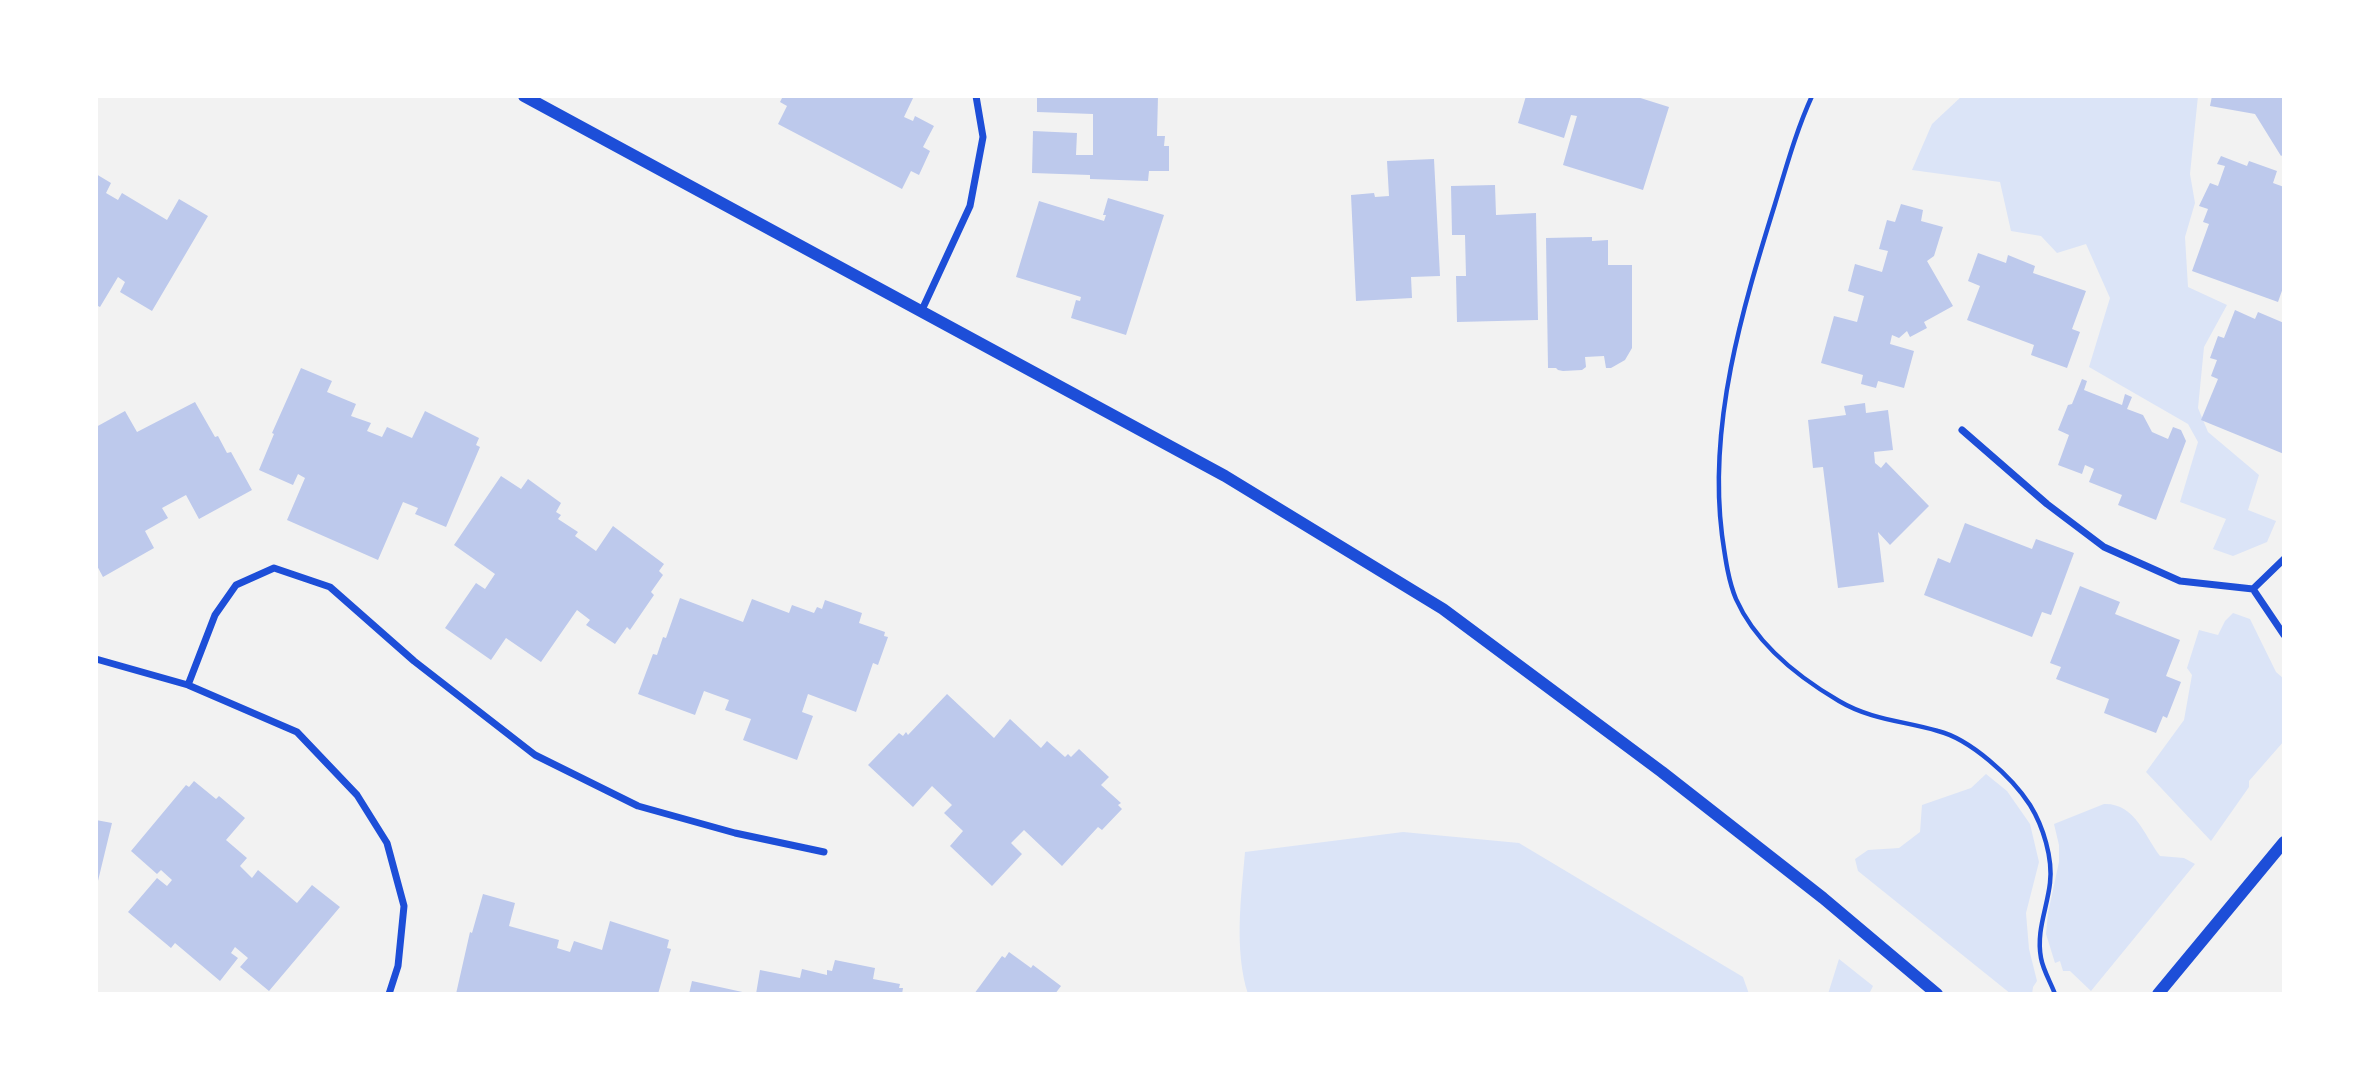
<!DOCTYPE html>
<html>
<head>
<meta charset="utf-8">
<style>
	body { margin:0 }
	#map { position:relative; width:2380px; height:1090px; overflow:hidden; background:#f2f2f2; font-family:"Nunito Sans",sans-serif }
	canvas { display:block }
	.frame { position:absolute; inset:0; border:98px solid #fff; pointer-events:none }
</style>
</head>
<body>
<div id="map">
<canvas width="2380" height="1090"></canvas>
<div class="frame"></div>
</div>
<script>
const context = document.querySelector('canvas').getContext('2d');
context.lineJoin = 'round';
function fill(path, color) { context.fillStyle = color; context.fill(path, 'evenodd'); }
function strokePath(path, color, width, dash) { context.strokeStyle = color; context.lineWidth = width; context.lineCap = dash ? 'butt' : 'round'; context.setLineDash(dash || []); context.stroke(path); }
fill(new Path2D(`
	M1962 96H2198L2190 174 2195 203 2185 237 2188 287 2227 305 2204 347 2198 408 2208 432 2259 475 2248 510 2276 521 2267 542 2233 556 2213 549 2226 519 2180 502 2198 442 2188 424 2089 367 2110 298 2086 244 2057 253 2041 236 2011 231 2000 182 1912 170 1932 124Z
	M2233 613 2250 619 2276 672 2284 679V741L2249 781V787L2211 841 2146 772 2184 720 2192 675 2187 668 2199 630 2218 635 2225 621Z
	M1986 774 2007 791 2030 824 2039 862 2026 913 2029 949 2037 981 2033 987 2032 994H2011L1858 871 1855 859 1868 850 1899 848 1920 832 1922 805 1971 788Z
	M2104 804C2135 803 2144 835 2160 856L2184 858 2195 864 2091 991 2070 971H2063L2060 961 2055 963 2046 934 2048 913 2059 862V845L2054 824Z
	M1403 832 1519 843 1743 977 1749 994H1248C1234 950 1241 898 1245 852Z
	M1839 959 1873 986 1870 992 1871 994H1828Z`), '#dbe4f7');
fill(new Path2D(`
	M783 96H914L904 117 913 121 915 116 934 126 923 147 930 151 919 175 911 171 902 189 778 124 787 106 780 102Z
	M1037 96H1158L1157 136H1165L1164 146H1169V171H1149L1148 181 1090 179V175L1032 173 1033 131 1077 133 1076 155H1093V114L1037 112Z
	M1526 96H1634L1669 107 1643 190 1563 165 1577 116 1571 115 1564 138 1518 123Z
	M2212 96H2284V154L2281 156 2255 114 2210 106Z
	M2221 156 2247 166 2249 161 2277 171 2273 183 2284 187V258L2282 264 2284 265V285L2278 302 2192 271 2209 224 2203 222 2208 209 2199 206 2210 183 2218 186 2225 166 2217 164Z
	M1434 159 1440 276 1411 277 1412 298 1356 301 1351 195 1374 193 1375 197 1389 196 1387 161Z
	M96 174 111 183 106 193 118 200 122 193 167 220 179 199 208 216 152 311 120 292 125 282 118 277 100 307 96 305Z
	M1495 185 1496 215 1536 213 1538 320 1457 322 1456 276H1466L1465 235H1452L1451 186Z
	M1108 198 1164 215 1126 335 1071 318 1076 300 1080 301 1081 297 1016 277 1039 201 1104 221 1106 215H1103Z
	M1901 204 1923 210 1921 221 1943 227 1934 256 1927 261 1953 306 1924 322 1927 328 1910 337 1907 331 1899 338 1892 335 1890 344 1914 351 1904 388 1878 381 1876 388 1861 384 1863 375 1821 363 1834 316 1857 322 1864 296 1848 291 1855 264 1882 272 1888 251 1879 249 1887 220 1895 222Z
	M1592 237V241L1608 240V265H1632V348L1625 360 1611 368H1606L1604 356 1585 357 1586 367 1582 370 1563 371 1558 370 1556 368H1548L1546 238Z
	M1978 253 2006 263 2008 255 2035 266 2033 273 2086 291 2072 329 2080 332 2067 368 2031 355 2034 345 1967 320 1980 286 1968 281Z
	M2235 310 2255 319 2258 312 2284 323V454L2201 420 2218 379 2211 376 2217 360 2210 358 2218 336 2224 338Z
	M301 368 332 381 327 392 356 404 351 416 371 423 367 431 382 437 387 427 412 438 425 411 479 438 476 445 480 447 446 527 415 514 418 508 403 502 378 560 287 520 305 478 298 474 293 485 259 470 274 434 272 433Z
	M2082 379 2087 381 2084 390 2122 405 2125 394 2132 397 2127 409 2143 415 2152 432 2168 439 2173 427 2181 430 2186 441 2156 520 2118 505 2122 495 2089 482 2094 469 2085 465 2082 474 2058 465 2069 435 2058 430 2068 405 2072 404Z
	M195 402 215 437 218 436 227 453 231 452 252 490 199 519 186 495 162 508 168 518 145 531 154 548 103 577 96 564V427L125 411 137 432Z
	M1865 403 1866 413 1888 410 1893 450 1874 452 1875 463 1881 468 1886 462 1929 506 1890 545 1878 532 1884 582 1838 588 1823 467 1813 468 1808 420 1846 415 1844 406Z
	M501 476 521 489 528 479 561 503 556 512 561 515 558 519 578 532 575 536 596 551 613 526 664 564 659 571 663 575 651 592 654 595 630 630 627 627 615 644 586 625 590 620 577 610 541 662 506 638 491 660 445 628 476 583 485 589 495 574 454 545Z
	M1965 523 2032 549 2036 539 2074 553 2051 615 2042 612 2032 637 1924 595 1938 558 1950 563Z
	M2080 586 2120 602 2115 614 2180 640 2166 676 2181 682 2167 718 2163 716 2156 733 2104 713 2109 699 2056 679 2061 667 2050 663Z
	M680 598 743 622 752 599 789 613 792 605 814 613 817 607 822 609 825 600 862 613 859 623 885 632 884 636 888 637 878 665 873 663 856 712 808 694 802 712 813 716 797 760 743 740 751 719 725 710 729 700 704 691 695 715 638 694 653 654 657 655 663 637 666 638Z
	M947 694 994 738 1010 719 1041 748 1047 741 1065 757 1068 754 1071 757 1079 749 1109 777 1101 785 1121 803 1118 805 1122 809 1102 830 1098 827 1062 866 1024 830 1011 843 1022 854 992 886 950 846 963 831 944 813 952 805 932 786 913 807 868 765 899 733 903 736 906 732 908 735Z
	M194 781 216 799 219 796 245 818 226 840 247 858 240 866 252 878 258 870 297 903 312 885 340 907 269 991 240 967 248 958 235 947 231 953 238 958 220 981 175 943 171 948 128 912 157 878 167 886 172 880 161 870 157 874 131 851 186 785 189 787Z
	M96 820 112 823 97 885H96Z
	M483 894 515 903 509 926 559 940 557 948 570 952 574 941 602 950 610 921 669 940 667 948 671 949 658 994H456L470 932 472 933Z
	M1009 952 1031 968 1033 965 1061 986 1055 994H974L1002 956 1005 958Z
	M835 960 875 968 873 979 900 984 899 988H903L902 994H756L760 970 800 978 802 969 827 975V970L832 971Z
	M692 981 747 993V994H689Z`), '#bdc9ec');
strokePath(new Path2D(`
	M1812 96C1796 131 1786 168 1775 204 1742 310 1708 424 1722 535 1725 556 1728 580 1736 599 1756 644 1798 677 1839 701 1871 720 1904 721 1938 731 1970 739 2012 777 2030 805 2043 826 2053 858 2050 883 2047 909 2036 931 2041 958 2043 970 2051 983 2055 994`), '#1d4ed8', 4.5);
strokePath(new Path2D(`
	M921 312 970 206 983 137 976 96
	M1962 430 2047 504 2104 547 2180 581 2253 589 2284 635
	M2253 589 2284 559
	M96 659 188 685 297 732 357 795 387 843 404 906 398 966 389 994
	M188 685 215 615 236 585 274 568 330 587 414 661 535 755 638 806 735 833 824 852`), '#1d4ed8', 7);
strokePath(new Path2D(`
	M524 96 1225 476 1443 609 1662 772 1823 898 1937 994
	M2158 994 2284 842`), '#1d4ed8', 12);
</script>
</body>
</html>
